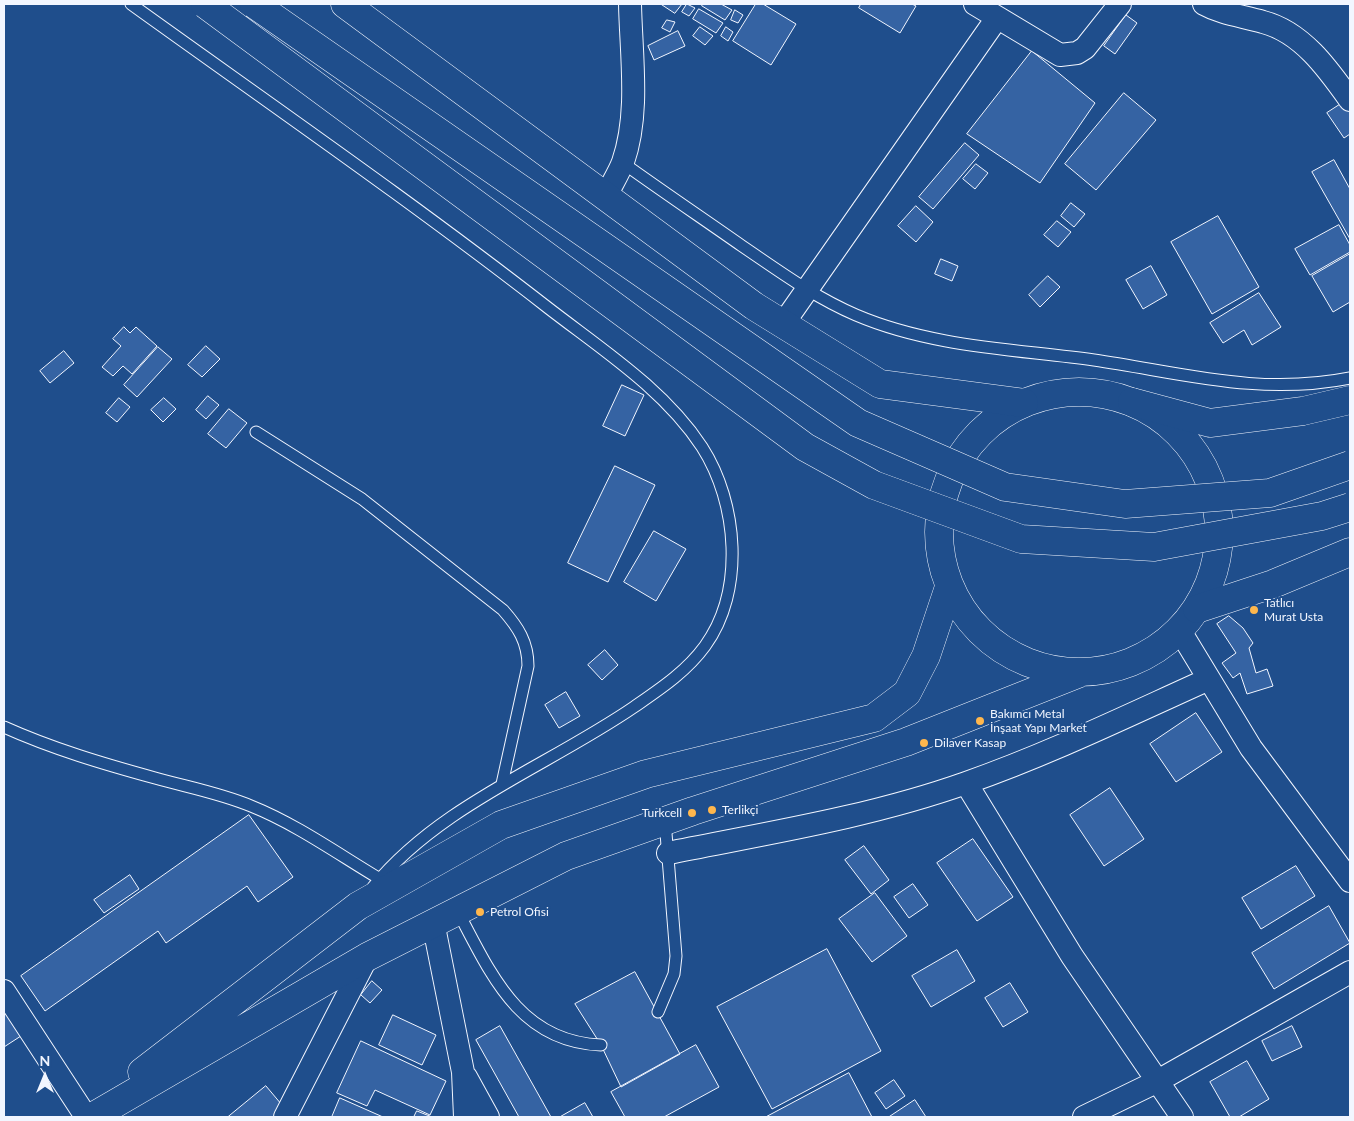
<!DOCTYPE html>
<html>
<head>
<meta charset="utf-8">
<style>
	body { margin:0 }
	#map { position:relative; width:1354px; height:1121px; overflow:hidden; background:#1f4e8c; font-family:Lato,sans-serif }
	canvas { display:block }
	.frame { position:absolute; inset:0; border:5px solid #f2f6ff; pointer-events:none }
	.north { position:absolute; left:20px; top:1051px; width:50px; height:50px; -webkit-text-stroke:4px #1f4e8c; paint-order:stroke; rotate:0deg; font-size:14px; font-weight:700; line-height:20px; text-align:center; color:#f2f6ff }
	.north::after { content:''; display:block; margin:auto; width:18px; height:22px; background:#f2f6ff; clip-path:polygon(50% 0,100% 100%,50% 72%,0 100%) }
</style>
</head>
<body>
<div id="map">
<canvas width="1354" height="1121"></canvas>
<div class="frame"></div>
<div class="north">N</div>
</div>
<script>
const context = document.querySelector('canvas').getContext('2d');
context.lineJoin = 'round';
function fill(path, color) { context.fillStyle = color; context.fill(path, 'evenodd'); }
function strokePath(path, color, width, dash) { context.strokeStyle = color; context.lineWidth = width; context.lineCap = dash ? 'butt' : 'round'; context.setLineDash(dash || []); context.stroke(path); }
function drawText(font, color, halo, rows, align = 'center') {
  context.font = font + ' Lato,sans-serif'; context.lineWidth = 4; context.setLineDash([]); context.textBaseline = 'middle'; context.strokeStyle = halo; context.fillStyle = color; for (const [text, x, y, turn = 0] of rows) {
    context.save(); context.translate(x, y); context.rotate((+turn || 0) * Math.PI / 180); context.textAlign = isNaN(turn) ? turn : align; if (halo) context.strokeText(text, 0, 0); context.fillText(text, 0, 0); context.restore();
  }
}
const building = new Path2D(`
	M661 4H682L675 13Z
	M687 4 695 8 689 16 682 12Z
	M703 4H721L732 10 725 20 702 6Z
	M756 4H763L796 24 771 65 733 41Z
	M861 4H912L916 6 900 33 859 8Z
	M699 9 723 23 716 33 693 19Z
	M735 10 743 15 738 23 731 20Z
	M1126 15 1137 23 1115 54 1104 46Z
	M667 20 675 22 670 32 662 28Z
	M700 27 713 36 705 45 693 36Z
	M726 27 733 32 728 41 721 36Z
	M678 31 685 46 654 60 648 46Z
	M1032 51 1095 103 1040 183 967 134Z
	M1124 93 1156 120 1096 190 1065 164Z
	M1347 100 1350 105V134L1344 138 1327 113Z
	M965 143 979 155 933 209 919 197Z
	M1334 160 1350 189V239L1312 172Z
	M976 164 988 173 975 189 963 179Z
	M1071 203 1085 214 1074 227 1061 216Z
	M916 206 933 222 916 242 898 226Z
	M1218 216 1259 287 1212 314 1171 242Z
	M1057 221 1071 232 1058 247 1044 235Z
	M1339 225 1350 245V252L1310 275 1295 249Z
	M1350 254V302L1333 312 1312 276Z
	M941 259 958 266 952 281 935 274Z
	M1151 266 1167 295 1143 309 1126 280Z
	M1048 276 1060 287 1040 307 1029 295Z
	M1259 293 1281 327 1252 345 1244 330 1223 343 1210 323Z
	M124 327 130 333 136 327 157 346 132 374 123 366 113 376 102 367 121 346 113 339Z
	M206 346 220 359 202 377 188 365Z
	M158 347 172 359 137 397 124 385Z
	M64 351 74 363 50 383 40 371Z
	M622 385 644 395 625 436 603 426Z
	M208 396 219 405 206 419 196 410Z
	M119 398 130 407 117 422 106 413Z
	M164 398 176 409 163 422 151 410Z
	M229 409 247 423 226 448 208 434Z
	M615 466 655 485 608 582 568 563Z
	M654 531 686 549 656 601 624 582Z
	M1229 616 1243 628 1253 643 1249 648 1256 673 1267 669 1273 686 1247 694 1240 673 1233 678 1222 663 1236 653 1217 624Z
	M605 650 618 665 602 680 588 665Z
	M566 692 580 716 559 728 545 705Z
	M1196 713 1222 752 1176 782 1150 744Z
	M1110 788 1144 839 1104 866 1070 815Z
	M249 815 293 877 258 902 247 886 166 943 158 931 45 1011 21 976Z
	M973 839 1013 897 977 921 937 863Z
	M864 846 889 880 871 894 845 860Z
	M1296 866 1315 896 1261 929 1242 898Z
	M130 875 139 889 104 913 94 900Z
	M913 884 928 905 909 918 894 897Z
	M875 893 907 936 872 962 839 919Z
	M1329 906 1350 943 1274 989 1252 953Z
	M827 949 881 1051 772 1109 717 1007Z
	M957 950 975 981 931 1007 912 976Z
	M635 972 680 1054 621 1087 601 1045 575 1004Z
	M372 981 382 990 370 1003 361 995Z
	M1010 983 1028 1012 1003 1027 985 998Z
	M4 1003 24 1034 4 1047Z
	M393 1015 436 1035 422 1065 379 1045Z
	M500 1026 551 1117H519L476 1040Z
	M1292 1026 1302 1047 1272 1061 1262 1041Z
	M361 1041 446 1081 430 1115 375 1090 367 1106 337 1093Z
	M696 1045 719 1087 664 1117H625L611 1092Z
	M1247 1061 1269 1099 1239 1117H1230L1210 1082Z
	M849 1073 872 1117H766Z
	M894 1080 905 1096 886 1109 875 1093Z
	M266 1086 282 1105 275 1117H228Z
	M340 1098 383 1117H332Z
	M915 1100 926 1117H889Z
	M585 1103 593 1117H560Z
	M417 1111 432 1117H414Z`);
fill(building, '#3563a3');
strokePath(building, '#f2f6ff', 1);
const service = new Path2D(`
	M131 4C270 104 412 202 547 307 601 349 664 389 702 447 738 503 745 591 705 646 686 672 660 689 634 707 548 766 440 805 373 887
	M623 163C662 191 702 218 742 246 779 271 814 297 856 315 931 347 1014 349 1094 360 1183 373 1259 396 1350 378
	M256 432 362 499 503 610C518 627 528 642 528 666L502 784
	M4 727C53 749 104 764 155 778 187 787 220 793 251 806 296 824 338 854 380 879
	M457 910C491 974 519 1042 601 1045
	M658 1012 674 974 676 956 665 821`);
const minor = new Path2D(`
	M975 4 1060 55 1077 53 1085 48 1120 4
	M1204 4C1222 14 1243 16 1263 22 1302 32 1328 69 1350 100
	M606 196C611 185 619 173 623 162 640 113 631 55 630 4
	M783 324 997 18
	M1180 631 1251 748 1350 881
	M966 783 1072 956 1182 1117
	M668 853C768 833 870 817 966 783 1049 754 1129 715 1209 679
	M433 922 463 1072 465 1117
	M4 991 85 1115
	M466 1077 488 1117
	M285 1117 367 957
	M1084 1117 1156 1082 1350 972`);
const primary = new Path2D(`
	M939 532a140 140 0 1 1 280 0a140 140 0 1 1-280 0Z
	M142 1072 358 906 501 825 646 774 874 718 907 693 926 656 949 587
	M92 1117 367 957 566 856 693 811 906 742 1080 673`);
const trunk = new Path2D(`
	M345 4 754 306 880 384 1024 403
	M1132 402 1210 423 1303 411 1350 400
	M1197 609 1273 584 1350 552`);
strokePath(service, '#f2f6ff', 13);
strokePath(minor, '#f2f6ff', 24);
strokePath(primary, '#f2f6ff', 29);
strokePath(trunk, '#f2f6ff', 29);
strokePath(service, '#1f4e8c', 11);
strokePath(minor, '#1f4e8c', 22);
strokePath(primary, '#1f4e8c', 28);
strokePath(trunk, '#1f4e8c', 28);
const trunkBridge = new Path2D(`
	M205 4 805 447 874 485 1021 539 1154 547 1322 516 1350 507
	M254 4 858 423 1005 487 1125 504 1270 493 1350 465`);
strokePath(trunkBridge, '#f2f6ff', 29, []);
strokePath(trunkBridge, '#1f4e8c', 28);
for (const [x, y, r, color] of [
	[1254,610,5,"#ffb74d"],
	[980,721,5,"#ffb74d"],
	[924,743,5,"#ffb74d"],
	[712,810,5,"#ffb74d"],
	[692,813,5,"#ffb74d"],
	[480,912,5,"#ffb74d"]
]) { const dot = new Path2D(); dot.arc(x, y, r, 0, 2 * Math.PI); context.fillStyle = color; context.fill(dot); strokePath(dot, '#1f4e8c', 2); }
drawText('12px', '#f2f6ff', '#1f4e8c', [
	["Tatlıcı",1264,603],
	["Murat Usta",1264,617],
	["Bakımcı Metal",990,714],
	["İnşaat Yapı Market",990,728],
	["Dilaver Kasap",934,743],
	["Terlikçi",722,810],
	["Turkcell",682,813,"right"],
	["Petrol Ofisi",490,912]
], 'left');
</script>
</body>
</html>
